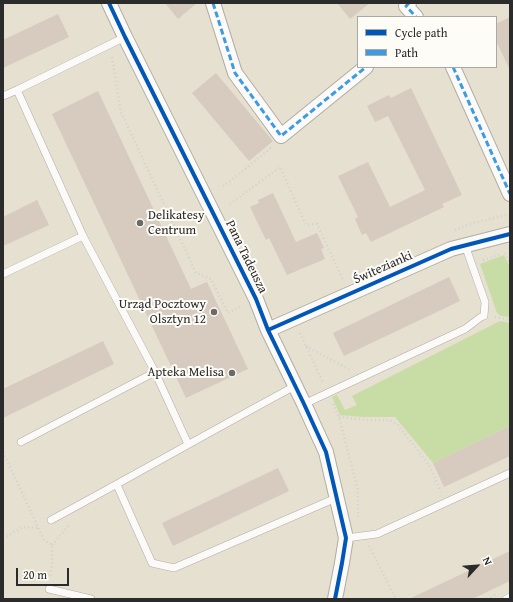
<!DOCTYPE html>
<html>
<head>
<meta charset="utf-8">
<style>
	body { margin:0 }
	#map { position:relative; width:513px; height:602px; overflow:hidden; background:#e5e0d0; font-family:"Gentium Book Plus",serif }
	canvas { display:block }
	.frame { position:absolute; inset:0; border:4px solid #2b2b2b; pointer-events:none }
	.legend { position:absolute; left:357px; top:16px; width:140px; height:52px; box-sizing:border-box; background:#fdfcf7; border:1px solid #a9a8a5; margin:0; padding:5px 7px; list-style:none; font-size:12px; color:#2b2b2b }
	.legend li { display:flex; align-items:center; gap:8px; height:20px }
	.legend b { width:20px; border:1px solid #a9a8a5 }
	.north { position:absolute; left:457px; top:546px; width:40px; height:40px; -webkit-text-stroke:3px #fdfcf7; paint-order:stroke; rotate:64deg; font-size:11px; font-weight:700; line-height:16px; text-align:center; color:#2b2b2b }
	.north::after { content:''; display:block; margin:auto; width:14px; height:18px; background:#2b2b2b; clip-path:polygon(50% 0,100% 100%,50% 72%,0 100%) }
	.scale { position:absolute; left:16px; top:568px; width:53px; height:18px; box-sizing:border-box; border:2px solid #2b2b2b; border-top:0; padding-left:5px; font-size:12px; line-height:14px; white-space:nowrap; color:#2b2b2b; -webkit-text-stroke:3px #fdfcf7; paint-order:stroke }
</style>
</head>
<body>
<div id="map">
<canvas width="513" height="602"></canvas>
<div class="frame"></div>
<ul class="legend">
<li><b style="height:5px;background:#0057b8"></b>Cycle path</li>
<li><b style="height:5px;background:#3d9ce1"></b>Path</li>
</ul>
<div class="north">N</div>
<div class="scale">20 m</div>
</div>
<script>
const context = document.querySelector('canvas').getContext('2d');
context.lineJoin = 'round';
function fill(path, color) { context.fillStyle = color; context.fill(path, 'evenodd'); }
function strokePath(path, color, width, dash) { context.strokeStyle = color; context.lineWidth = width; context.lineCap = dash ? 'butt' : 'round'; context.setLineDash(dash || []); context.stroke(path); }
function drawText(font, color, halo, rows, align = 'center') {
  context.font = font + ' "Gentium Book Plus",serif'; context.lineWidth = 4; context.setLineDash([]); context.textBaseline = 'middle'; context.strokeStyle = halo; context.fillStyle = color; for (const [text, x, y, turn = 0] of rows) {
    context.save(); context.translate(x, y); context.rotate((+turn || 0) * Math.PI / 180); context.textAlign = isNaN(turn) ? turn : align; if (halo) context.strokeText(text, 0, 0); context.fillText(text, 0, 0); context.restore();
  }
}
fill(new Path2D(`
	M504 255 510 267V317L501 316 497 313 480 264Z
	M500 321 510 323V426L433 463 395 417H363L340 415 332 397 337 395 345 410 357 405 352 396Z`), '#c8dda6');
fill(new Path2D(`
	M165 3H197L178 19Z
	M337 3H370L350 19Z
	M58 14 69 37 3 68V40Z
	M510 17V70L496 41V24Z
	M216 73 273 141 249 161 192 93Z
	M411 88 462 195 442 204 444 207 371 242 366 233 362 235 355 219 358 217 338 176 368 162 390 207 425 190 388 116 375 122 367 106 389 95 391 98Z
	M98 91 191 289 207 282 248 369 186 398 52 114Z
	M273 193 296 242 317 233 324 248 321 249 325 259 287 275 269 238 266 240 250 207 259 203 258 200Z
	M37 200 49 225 3 246V217Z
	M449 277 460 301 344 356 333 333Z
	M103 341 114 364 3 418V389Z
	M510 426V456L444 487 433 463Z
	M278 468 289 491 173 546 162 523Z
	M510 551V581L472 599H409Z`), '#d7cabf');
const lane = new Path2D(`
	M125 37 17 90 83 236 155 372 188 444
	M3 96 17 90
	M3 274 83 236
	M304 404 465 329 481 317 484 316 485 302 465 245
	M21 442 155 372
	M117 485 152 563 174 568 336 498
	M51 520C133 476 213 430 295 386
	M346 538 377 534 510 473
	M49 589 91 599
	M506 599 510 597`);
const street = new Path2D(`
	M109 3 125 37 256 299 268 330 304 404 326 452 346 538 342 563 335 599
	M213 3 235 73 281 136 366 67
	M409 3 406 6 416 17
	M453 67 510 194
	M268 330 451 249 510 234`);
strokePath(lane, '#b1ada3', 8);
strokePath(street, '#b1ada3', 16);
strokePath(new Path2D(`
	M112 57 121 112 196 273 211 279 228 313 242 306
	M223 186 228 183 272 147
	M230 204 280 167 306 225 317 224 343 280
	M455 230 470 224 510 214
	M505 253 510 263
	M483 260 501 254
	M495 317 510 320
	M300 333 323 383
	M306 346 350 370
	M333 404 339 417 358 490V517
	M339 417 367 420H389L398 425 429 465 441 492
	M3 452 44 540 52 545V564L50 578
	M3 538 23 527 39 528
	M52 545 70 524
	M369 546 396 599
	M487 599 495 595`), '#d1d1cd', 2.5, [1, 3]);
strokePath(lane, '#fbfaf8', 7);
strokePath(street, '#fbfaf8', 14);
strokePath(new Path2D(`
	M213 3 235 73 281 136 366 67
	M409 3 406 6 416 17
	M453 67 510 194`), '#3d9ce1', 3, [6, 3]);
strokePath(new Path2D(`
	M109 3 125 37 256 299 268 330 304 404 326 452 346 538 342 563 335 599
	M268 330 451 249 510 234`), '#0057b8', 4);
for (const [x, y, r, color] of [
	[140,223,4,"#6c6a65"],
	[214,312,4,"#6c6a65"],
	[232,373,4,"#6c6a65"]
]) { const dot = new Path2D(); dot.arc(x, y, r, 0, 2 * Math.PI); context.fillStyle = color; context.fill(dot); strokePath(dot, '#fdfcf7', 1.5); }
drawText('13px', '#2b2b2b', '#fdfcf7', [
	["Delikatesy",148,216,"left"],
	["Centrum",148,231,"left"],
	["Urząd Pocztowy",206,305],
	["Olsztyn 12",206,320],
	["Apteka Melisa",224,373]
], 'right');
drawText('13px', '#2b2b2b', '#fdfcf7', [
	["Pana Tadeusza",246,257,64],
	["Świtezianki",383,268,-24]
]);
</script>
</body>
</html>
